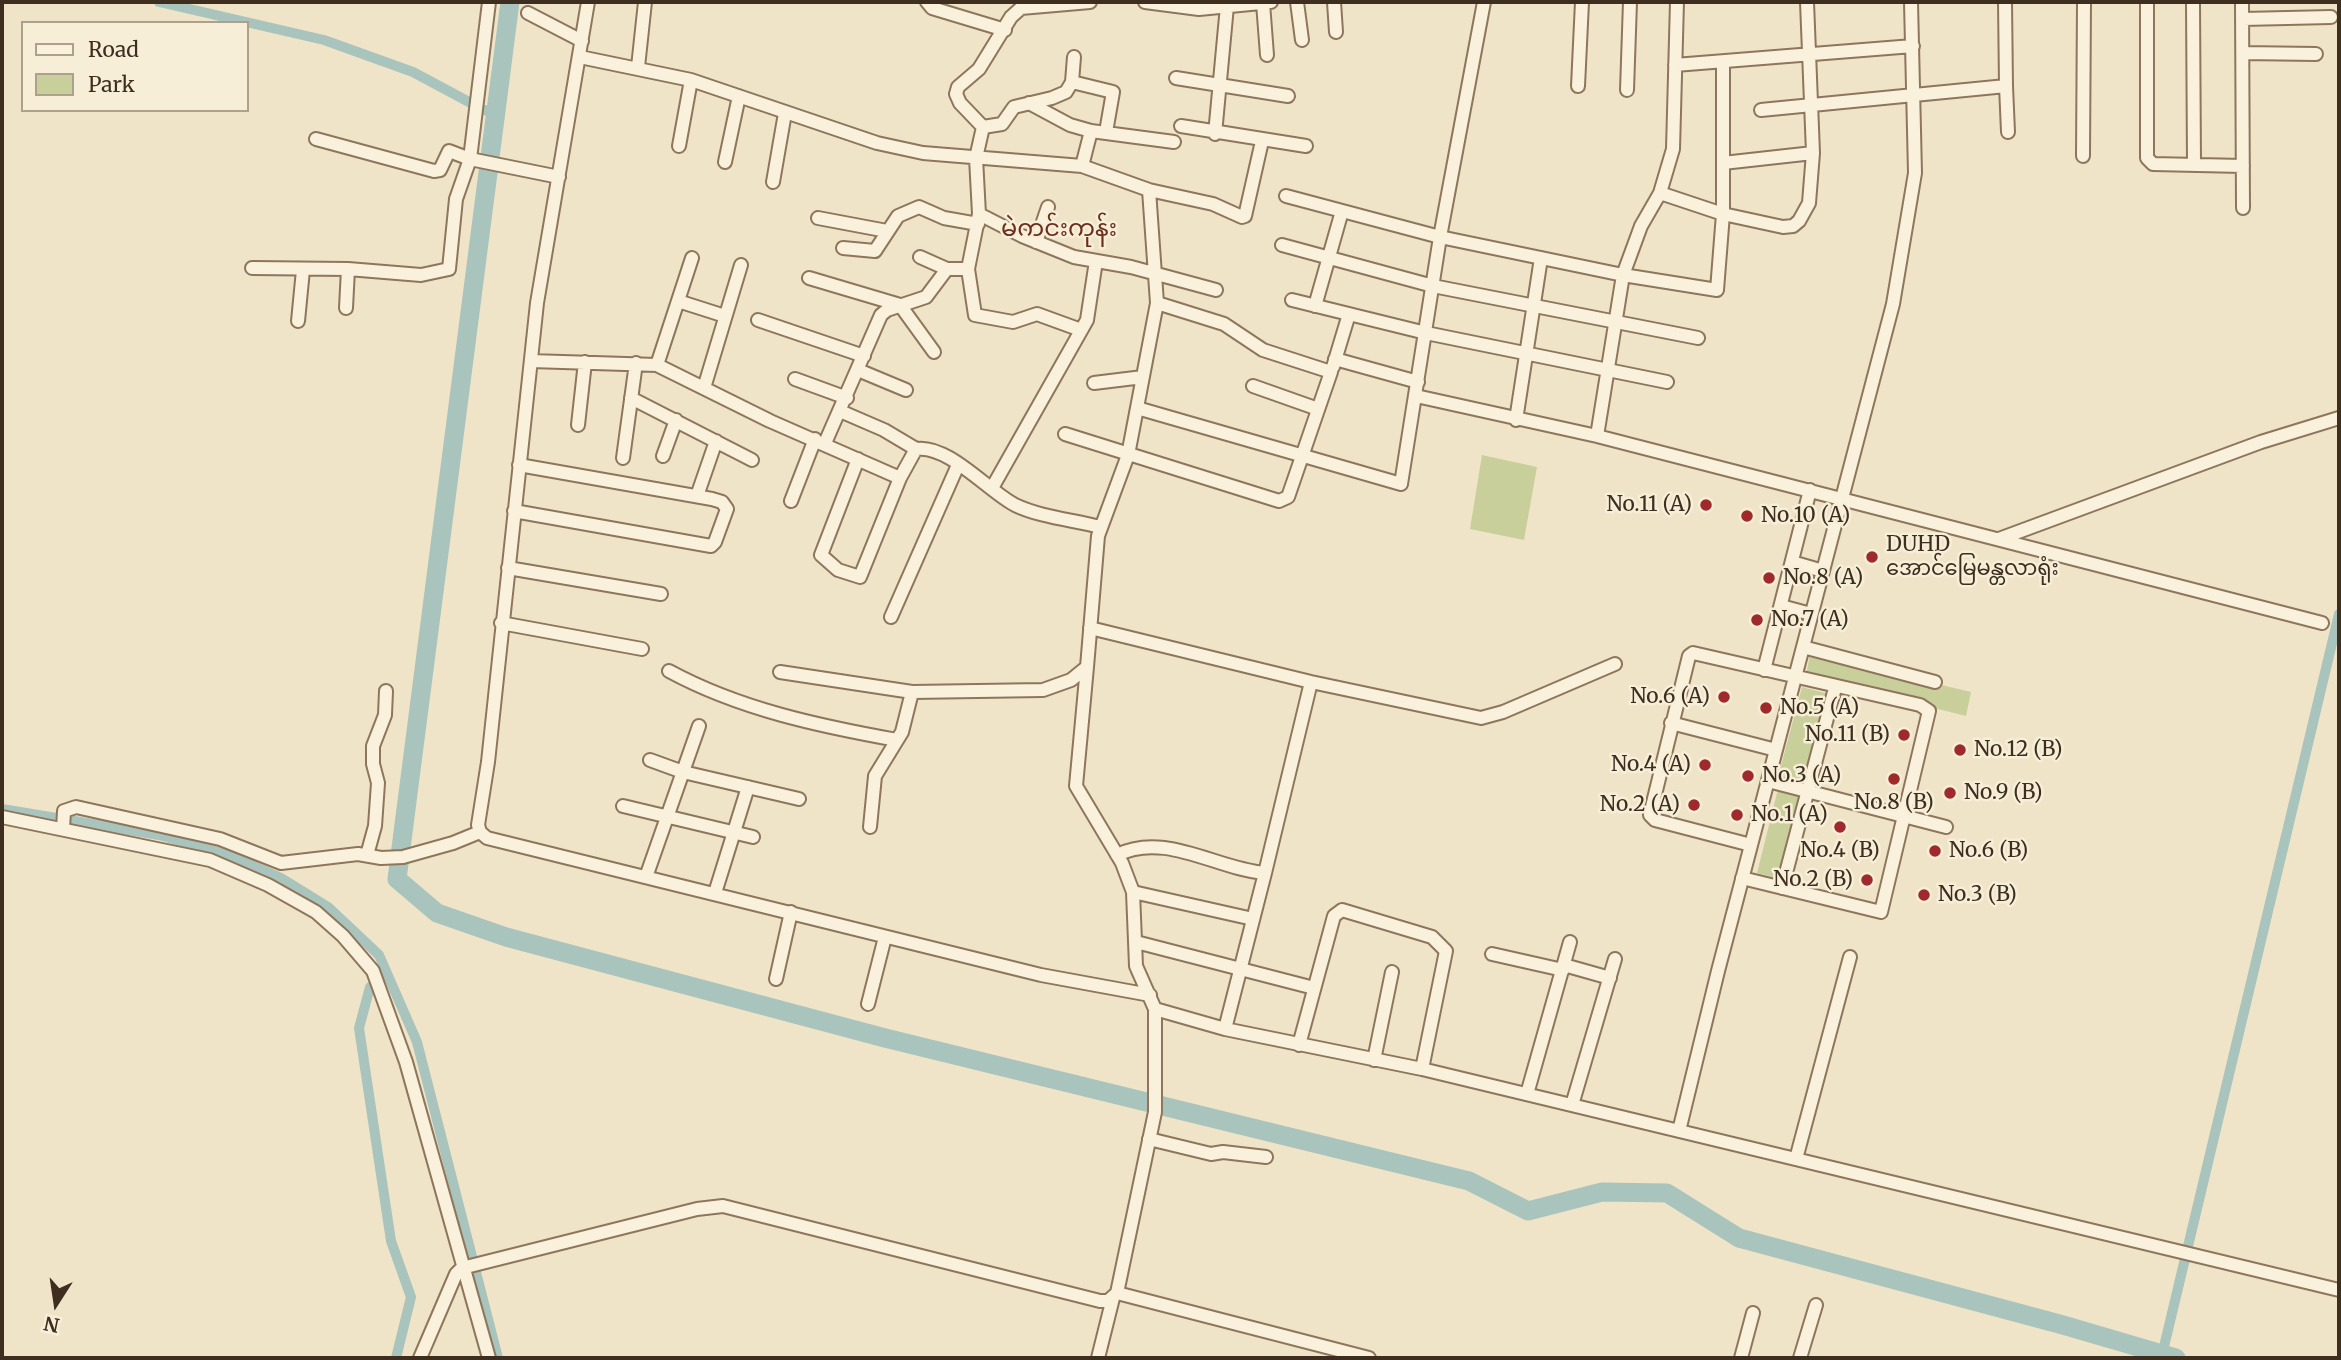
<!DOCTYPE html>
<html>
<head>
<meta charset="utf-8">
<style>
	body { margin:0 }
	#map { position:relative; width:2341px; height:1360px; overflow:hidden; background:#f0e4c8; font-family:Merriweather,serif }
	canvas { display:block }
	.frame { position:absolute; inset:0; border:4px solid #3d2e20; pointer-events:none }
	.legend { position:absolute; left:21px; top:21px; width:228px; height:91px; box-sizing:border-box; background:#f7eed8; border:2px solid #ada18e; margin:0; padding:9px 12px; list-style:none; font-size:21px; color:#3d2e20 }
	.legend li { display:flex; align-items:center; gap:14px; height:35px }
	.legend b { width:35px; border:2px solid #ada18e }
	.north { position:absolute; left:21px; top:1269px; width:70px; height:70px; -webkit-text-stroke:5px #f7eed8; paint-order:stroke; rotate:192deg; font-size:19px; font-weight:700; line-height:28px; text-align:center; color:#3d2e20 }
	.north::after { content:''; display:block; margin:auto; width:24px; height:32px; background:#3d2e20; clip-path:polygon(50% 0,100% 100%,50% 72%,0 100%) }
</style>
</head>
<body>
<div id="map">
<canvas width="2341" height="1360"></canvas>
<div class="frame"></div>
<ul class="legend">
<li><b style="height:9px;background:#faf1dc"></b>Road</li>
<li><b style="height:19px;background:#c9cf9b"></b>Park</li>
</ul>
<div class="north">N</div>
</div>
<script>
const context = document.querySelector('canvas').getContext('2d');
context.lineJoin = 'round';
function fill(path, color) { context.fillStyle = color; context.fill(path, 'evenodd'); }
function strokePath(path, color, width, dash) { context.strokeStyle = color; context.lineWidth = width; context.lineCap = dash ? 'butt' : 'round'; context.setLineDash(dash || []); context.stroke(path); }
function drawText(font, color, halo, rows, align = 'center') {
  context.font = font + ' Merriweather,"Noto Sans Myanmar",serif'; context.lineWidth = 5; context.setLineDash([]); context.textBaseline = 'middle'; context.strokeStyle = halo; context.fillStyle = color; for (const [text, x, y, turn = 0] of rows) {
    context.save(); context.translate(x, y); context.rotate((+turn || 0) * Math.PI / 180); context.textAlign = isNaN(turn) ? turn : align; if (halo) context.strokeText(text, 0, 0); context.fillText(text, 0, 0); context.restore();
  }
}
fill(new Path2D(`
	M1482 455 1537 467 1524 540 1470 529Z
	M1810 654 1971 692 1966 716 1806 676Z
	M1802 687 1829 694 1805 784 1778 777Z
	M1778 789 1802 794 1780 879 1757 873Z`), '#c9cf9b');
strokePath(new Path2D(`
	M159 2 324 40 413 72 469 102
	M485 110 495 114
	M2 809 159 835 229 855 281 878 328 907 379 955 417 1042 498 1358
	M370 987 359 1028 391 1241 411 1297 396 1358
	M2162 1355 2339 614`), '#a9c4bc', 10);
strokePath(new Path2D(`
	M510 2 397 879 437 913 506 937 885 1038 1469 1181 1528 1211 1602 1192 1667 1193 1739 1238 2063 1325 2176 1358`), '#a9c4bc', 19);
const street = new Path2D(`
	M588 2 537 303 488 762 478 825 480 832 487 838 1041 975 1150 995
	M927 2 932 8 1005 30
	M1090 2 1021 8 1011 17 979 69 958 87 956 94 960 103 983 127 976 158 979 214 1022 236 1074 257 1131 267 1216 290
	M1145 2 1199 9 1271 2
	M1297 2 1302 40
	M1334 2 1336 32
	M2147 2V158L2153 164 2243 166
	M2193 2 2194 164
	M2242 2 2243 208
	M1263 3 1267 55
	M528 13 582 41
	M2243 19 2331 17
	M2243 53 2316 54
	M580 57 691 80 877 143 923 153 1082 166 1149 190 1213 204 1242 217 1245 216 1262 141
	M1675 65 1913 46
	M638 67 645 2
	M1176 78 1288 96
	M1072 82 1113 92 1106 132
	M1578 86 1582 2
	M2006 86 2008 132
	M1627 90 1630 2
	M1029 103 1070 125 1091 131 1174 142
	M1761 110 2006 86 2005 2
	M1181 126 1306 146
	M983 127 1002 124 1014 107 1052 98 1066 92 1072 82 1074 57
	M1215 134 1227 6
	M316 139 434 171 440 170 449 151 470 159 559 177
	M679 146 691 80
	M2083 156 2084 2
	M725 162 739 96
	M1723 163 1813 153
	M1082 166 1091 131
	M773 182 785 113
	M1660 193 1723 214 1783 227 1793 226 1799 221 1809 203 1813 153 1807 2
	M1286 196 1440 237 1623 275 1717 290 1723 214V62
	M979 214 968 269 975 315 1013 322 1037 314 1081 330
	M818 218 887 231
	M1036 242 1048 207
	M1282 245 1433 286 1698 338
	M843 248 875 251 898 216 919 207 944 218 978 224
	M920 257 947 269H968
	M252 268 348 269 421 275 449 269 456 199 470 159 489 2
	M809 278 900 305 934 352
	M1292 300 1426 333 1667 382
	M678 301 725 316
	M1315 306 1342 211
	M346 308 348 269
	M758 320 864 356
	M298 321 303 270
	M1335 359 1418 382
	M531 361 657 365 770 421 900 478
	M657 365 692 258
	M1333 367 1349 314
	M858 370 906 390
	M795 379 847 398
	M1094 383 1143 377
	M1253 386 1318 409
	M704 388 741 265
	M1416 396 1597 436 2322 623
	M631 398 752 460
	M1137 408 1401 484 1440 237 1484 2
	M840 411 884 430 916 449
	M1516 420 1541 258
	M578 425 585 362
	M1065 434 1279 501 1288 497 1331 372 1263 350 1224 324 1157 303
	M1597 436 1623 275 1641 226 1660 193 1673 149 1677 2
	M825 443 881 315 887 310 926 297 947 269
	M663 456 676 420
	M623 458 636 363
	M858 459 821 555 838 570 860 577 900 478 916 449C948 444 988 491 1015 505 1040 517 1073 520 1100 527
	M992 488 1087 320 1096 261
	M697 496 716 441
	M791 501 815 439
	M514 511 711 546 715 542 727 509 722 502 712 499 519 465
	M1999 539 2261 442 2339 418
	M1792 562 1823 571
	M508 568 661 594
	M1781 606 1811 614
	M891 617 958 465
	M501 623 642 649
	M1090 628 1311 682 1481 718 1503 712 1615 664
	M1803 647 1935 682
	M1087 667 1076 786 1122 863 1133 892 1136 966 1155 1009V1112L1117 1293
	M1764 670 1810 490
	M669 671C739 709 819 726 897 740
	M780 672 912 692 1043 690 1071 680 1087 667 1098 536 1128 455 1157 303 1149 190
	M1671 723 1776 750
	M650 760 683 772 799 799
	M1768 781 1946 827
	M623 806 753 837
	M2 817 210 860 268 885 316 912 343 936 373 971 406 1062 489 1358
	M870 827 875 776 902 732 912 692
	M63 829 64 811 76 807 220 839 281 863 358 854 381 858 403 857 453 843 480 832
	M367 855 375 826 378 783 373 764V746L385 715 386 691
	M1117 855C1165 831 1216 869 1265 873L1225 1029
	M1265 873 1311 682
	M646 877 699 726
	M1742 878 1881 912 1929 711 1920 705 1693 653 1689 656 1650 815 1655 820 1751 845
	M1782 888 1835 688
	M1133 892 1253 919
	M715 893 748 787
	M1136 942 1314 988
	M1492 954 1563 970
	M1564 965 1610 978
	M776 979 791 912
	M868 1004 885 937
	M1155 1009 1225 1029 1422 1069 2339 1290
	M1299 1045 1334 916 1342 910 1432 937 1446 951 1422 1069
	M1374 1060 1392 972
	M1527 1094 1570 942
	M1572 1105 1615 959
	M1679 1131 1718 971 1893 304 1915 173 1911 2
	M1149 1139 1211 1154 1223 1152 1266 1157
	M1796 1159 1850 957
	M420 1358 456 1274 462 1268 697 1209 723 1206 1100 1301H1108L1117 1293 1369 1358
	M1098 1358 1113 1298
	M1741 1358 1753 1313
	M1800 1358 1816 1305`);
strokePath(street, '#8d765c', 16);
strokePath(street, '#faf1dc', 12);
for (const [x, y, r, color] of [
	[1706,505,7,"#9e2a2b"],
	[1747,516,7,"#9e2a2b"],
	[1872,557,7,"#9e2a2b"],
	[1769,578,7,"#9e2a2b"],
	[1757,620,7,"#9e2a2b"],
	[1724,697,7,"#9e2a2b"],
	[1766,708,7,"#9e2a2b"],
	[1904,735,7,"#9e2a2b"],
	[1960,750,7,"#9e2a2b"],
	[1705,765,7,"#9e2a2b"],
	[1748,776,7,"#9e2a2b"],
	[1894,779,7,"#9e2a2b"],
	[1950,793,7,"#9e2a2b"],
	[1694,805,7,"#9e2a2b"],
	[1737,815,7,"#9e2a2b"],
	[1840,827,7,"#9e2a2b"],
	[1935,851,7,"#9e2a2b"],
	[1867,880,7,"#9e2a2b"],
	[1924,895,7,"#9e2a2b"]
]) { const dot = new Path2D(); dot.arc(x, y, r, 0, 2 * Math.PI); context.fillStyle = color; context.fill(dot); strokePath(dot, '#f7eed8', 2.5); }
drawText('21px', '#3d2e20', '#f7eed8', [
	["No.11 (A)",1692,505,"right"],
	["No.10 (A)",1761,516],
	["DUHD",1886,545],
	["အောင်မြေမန္တလာရုံး",1886,569],
	["No.8 (A)",1783,578],
	["No.7 (A)",1771,620],
	["No.6 (A)",1710,697,"right"],
	["No.5 (A)",1780,708],
	["No.11 (B)",1890,735,"right"],
	["No.12 (B)",1974,750],
	["No.4 (A)",1691,765,"right"],
	["No.3 (A)",1762,776],
	["No.9 (B)",1964,793],
	["No.8 (B)",1894,803,"center"],
	["No.2 (A)",1680,805,"right"],
	["No.1 (A)",1751,815],
	["No.4 (B)",1840,851,"center"],
	["No.6 (B)",1949,851],
	["No.2 (B)",1853,880,"right"],
	["No.3 (B)",1938,895]
], 'left');
drawText('24px', '#6b2e1e', '#f7eed8', [
	["မဲကင်းကုန်း",1059,229]
]);
</script>
</body>
</html>
